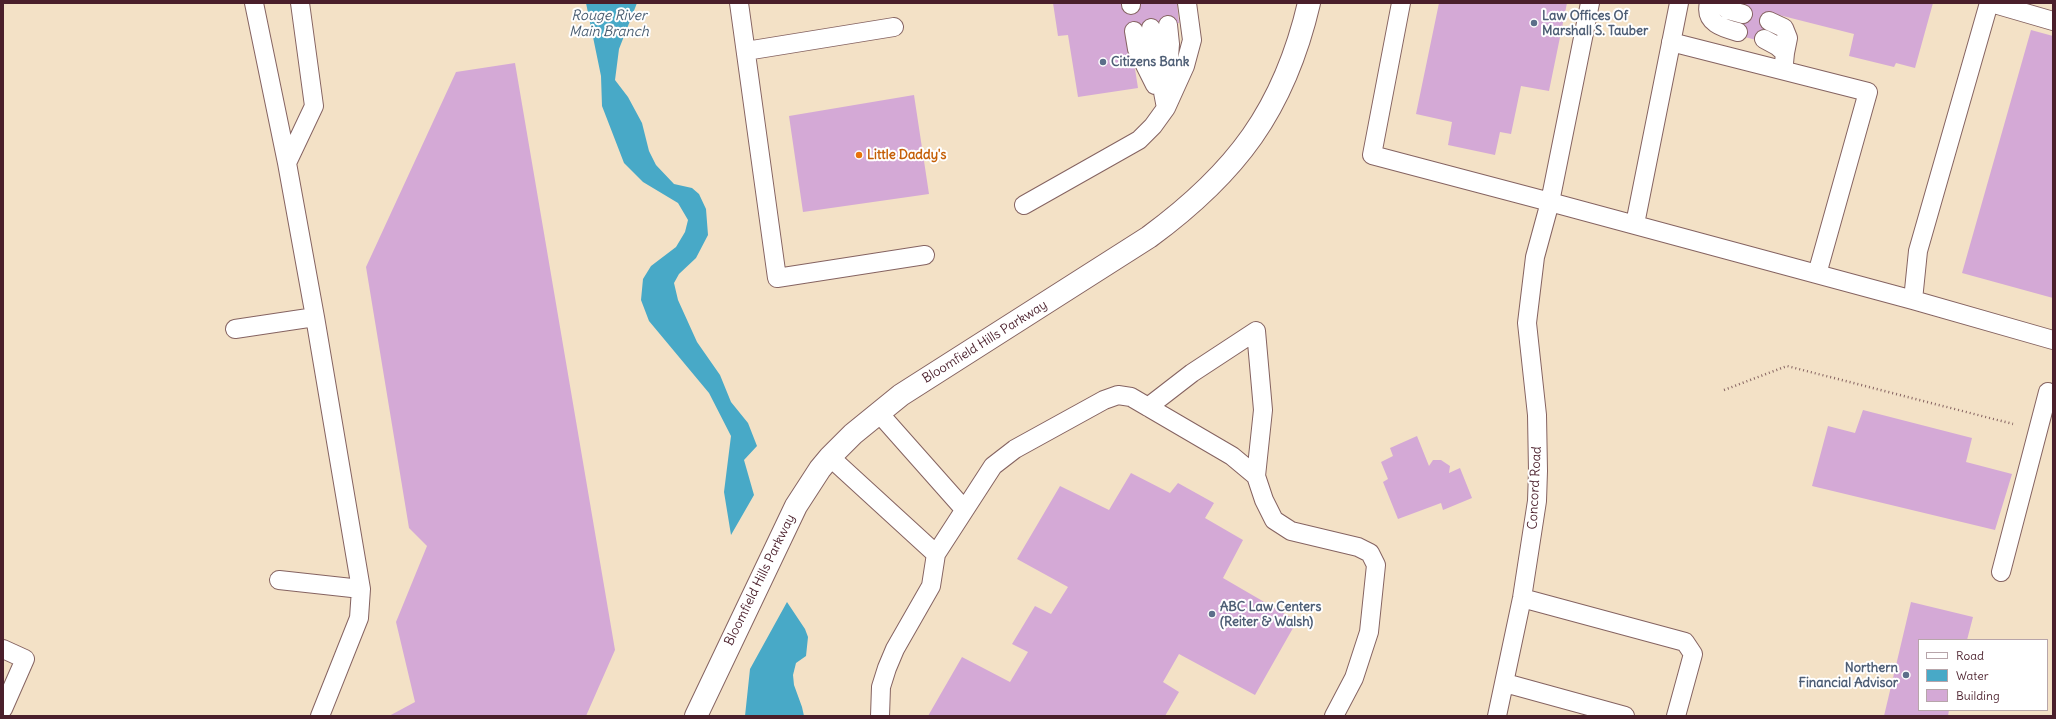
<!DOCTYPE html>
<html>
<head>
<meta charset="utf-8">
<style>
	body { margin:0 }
	#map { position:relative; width:2056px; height:719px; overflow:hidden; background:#f3e1c6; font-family:Delius,sans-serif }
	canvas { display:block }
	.frame { position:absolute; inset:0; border:4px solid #4a1f2b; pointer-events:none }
	.legend { position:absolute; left:1918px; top:639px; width:130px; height:72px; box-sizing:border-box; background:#fff; border:1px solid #b7a5aa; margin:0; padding:5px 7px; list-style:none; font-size:12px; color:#4a1f2b }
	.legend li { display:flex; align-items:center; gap:8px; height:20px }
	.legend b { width:20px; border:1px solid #b7a5aa }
</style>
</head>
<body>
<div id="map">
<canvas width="2056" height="719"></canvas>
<div class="frame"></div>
<ul class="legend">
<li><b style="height:5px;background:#fff"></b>Road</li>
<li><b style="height:11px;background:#48a9c7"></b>Water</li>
<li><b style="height:11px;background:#d4a9d6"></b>Building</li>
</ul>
</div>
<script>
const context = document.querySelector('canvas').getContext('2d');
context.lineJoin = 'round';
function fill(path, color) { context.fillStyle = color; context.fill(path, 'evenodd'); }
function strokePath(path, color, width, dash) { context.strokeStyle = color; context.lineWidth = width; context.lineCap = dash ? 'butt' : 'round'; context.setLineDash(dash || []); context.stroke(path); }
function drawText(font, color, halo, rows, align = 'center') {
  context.font = font + ' Delius,sans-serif'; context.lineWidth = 4; context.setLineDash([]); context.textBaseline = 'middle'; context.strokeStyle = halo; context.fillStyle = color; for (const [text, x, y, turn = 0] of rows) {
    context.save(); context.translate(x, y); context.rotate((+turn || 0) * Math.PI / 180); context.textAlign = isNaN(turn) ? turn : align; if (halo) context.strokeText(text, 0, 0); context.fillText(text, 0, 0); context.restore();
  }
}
fill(new Path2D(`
	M586 3H637L619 49 615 80 628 97 642 123 649 151 656 165 674 184 692 188 699 194 706 209 708 235 696 258 679 274 674 283 678 300 697 342 720 375 731 402 748 423 757 446 744 460 754 495 731 535 724 492 731 436 709 393 649 321 641 300 643 279 651 266 676 247 685 232 688 220 678 203 643 182 624 163 602 106 601 76Z
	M787 602 805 629 808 637 806 656 796 663 793 675 794 685 802 707 804 716H745L750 669Z`), '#48a9c7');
fill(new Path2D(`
	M1053 3H1125V6L1144 3H1177L1179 23 1129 31 1138 88 1078 97 1068 35 1058 36Z
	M1439 3H1567L1549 91 1521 86 1511 134 1500 132 1495 155 1448 145 1452 122 1416 114Z
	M1733 3H1933L1915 68 1896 63 1894 67 1849 56 1854 34 1771 13 1764 42 1737 35 1745 6Z
	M2031 30 2053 36V298L1962 273Z
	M515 63 615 650 586 716H389L415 702 396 622 427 546 409 528 366 267 456 72Z
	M914 95 929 194 803 212 789 116Z
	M1863 410 1972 438 1966 462 2012 474 1995 530 1812 486 1828 426 1855 433Z
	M1417 436 1429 466 1433 460H1441L1450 466 1449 473 1460 468 1472 498 1443 510 1441 503 1398 519 1383 482 1388 479 1381 462 1393 456 1390 448Z
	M1131 473 1170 493 1178 483 1214 503 1205 518 1243 540 1223 578 1297 621 1255 695 1179 654 1163 682 1179 692 1165 716H928L962 657 1010 682 1028 652 1012 644 1035 606 1051 614 1068 587 1017 559 1060 486 1109 510Z
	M1911 602 1973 617 1967 640H1919V710H1949L1948 716H1884Z`), '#d4a9d6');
const lane = new Path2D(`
	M739 3 777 278 925 255
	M1131 3V5
	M1401 3 1372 155 1550 202 1590 3
	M1709 3C1704 23 1723 28 1738 32
	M1719 3 1728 10 1743 14
	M1991 3 2053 21
	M1769 21 1784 28 1788 38 1785 53
	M1134 31 1137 49 1155 85
	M1764 39 1777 46 1785 53 1784 63
	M1671 42 1868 92 1817 274
	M746 51 894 27
	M1167 83 1170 44 1168 25
	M1166 108 1185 66 1192 40 1187 3
	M287 163 314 106 300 3
	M1024 205 1139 140 1153 126 1166 108 1151 28
	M1635 224 1679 3
	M1913 300 1918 251 1989 3
	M315 317 361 589 359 618 320 716
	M235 329 315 317 287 163 254 3
	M1148 407 1192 373 1256 331 1263 410 1256 476
	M878 412 964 509
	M830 457 936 554
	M2001 572 2048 392
	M279 580 361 589
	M1522 598 1685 642 1693 654 1676 716
	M3 649 25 659 3 709
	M1505 683 1625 716
	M880 716 881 687 887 668 895 649 931 586 936 554 993 466 1015 449 1104 400 1118 395 1131 397 1232 456 1256 476 1264 500 1274 520 1291 531 1358 547 1370 553 1376 565 1369 632 1354 678 1334 716
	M1497 716 1522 598 1537 501 1538 471 1537 415 1527 323 1535 257 1550 202 1913 300 2053 340`);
const street = new Path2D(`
	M696 716 796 506 820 469 830 457 853 434 901 395 1149 237C1236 173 1284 110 1309 3`);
strokePath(lane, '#856361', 20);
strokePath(street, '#856361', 24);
strokePath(new Path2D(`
	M1724 390 1787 366 2013 424`), '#856361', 2.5, [1, 3]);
strokePath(lane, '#fff', 18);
strokePath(street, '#fff', 22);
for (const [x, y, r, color] of [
	[1534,23,4,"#5c6f8a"],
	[1103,62,4,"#5c6f8a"],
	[859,155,4,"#e8710a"],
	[1212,614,4,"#5c6f8a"],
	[1906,675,4,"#5c6f8a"]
]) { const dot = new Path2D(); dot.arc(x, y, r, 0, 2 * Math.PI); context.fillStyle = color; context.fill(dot); strokePath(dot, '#fff', 1.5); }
drawText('bold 13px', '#4e5e75', '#fff', [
	["Law Offices Of",1542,16],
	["Marshall S. Tauber",1542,31],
	["Citizens Bank",1111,62],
	["ABC Law Centers",1220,607],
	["(Reiter & Walsh)",1220,622],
	["Northern",1898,668,"right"],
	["Financial Advisor",1898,683,"right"]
], 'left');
drawText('bold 13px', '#c56008', '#fff', [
	["Little Daddy's",867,155]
], 'left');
drawText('13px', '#4a1f2b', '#fff', [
	["Bloomfield Hills Parkway",985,342,-32],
	["Concord Road",1535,488,-87],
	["Bloomfield Hills Parkway",760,580,-64]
]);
drawText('italic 14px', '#495d71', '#fff', [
	["Rouge River",609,16],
	["Main Branch",609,32]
]);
</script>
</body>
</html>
